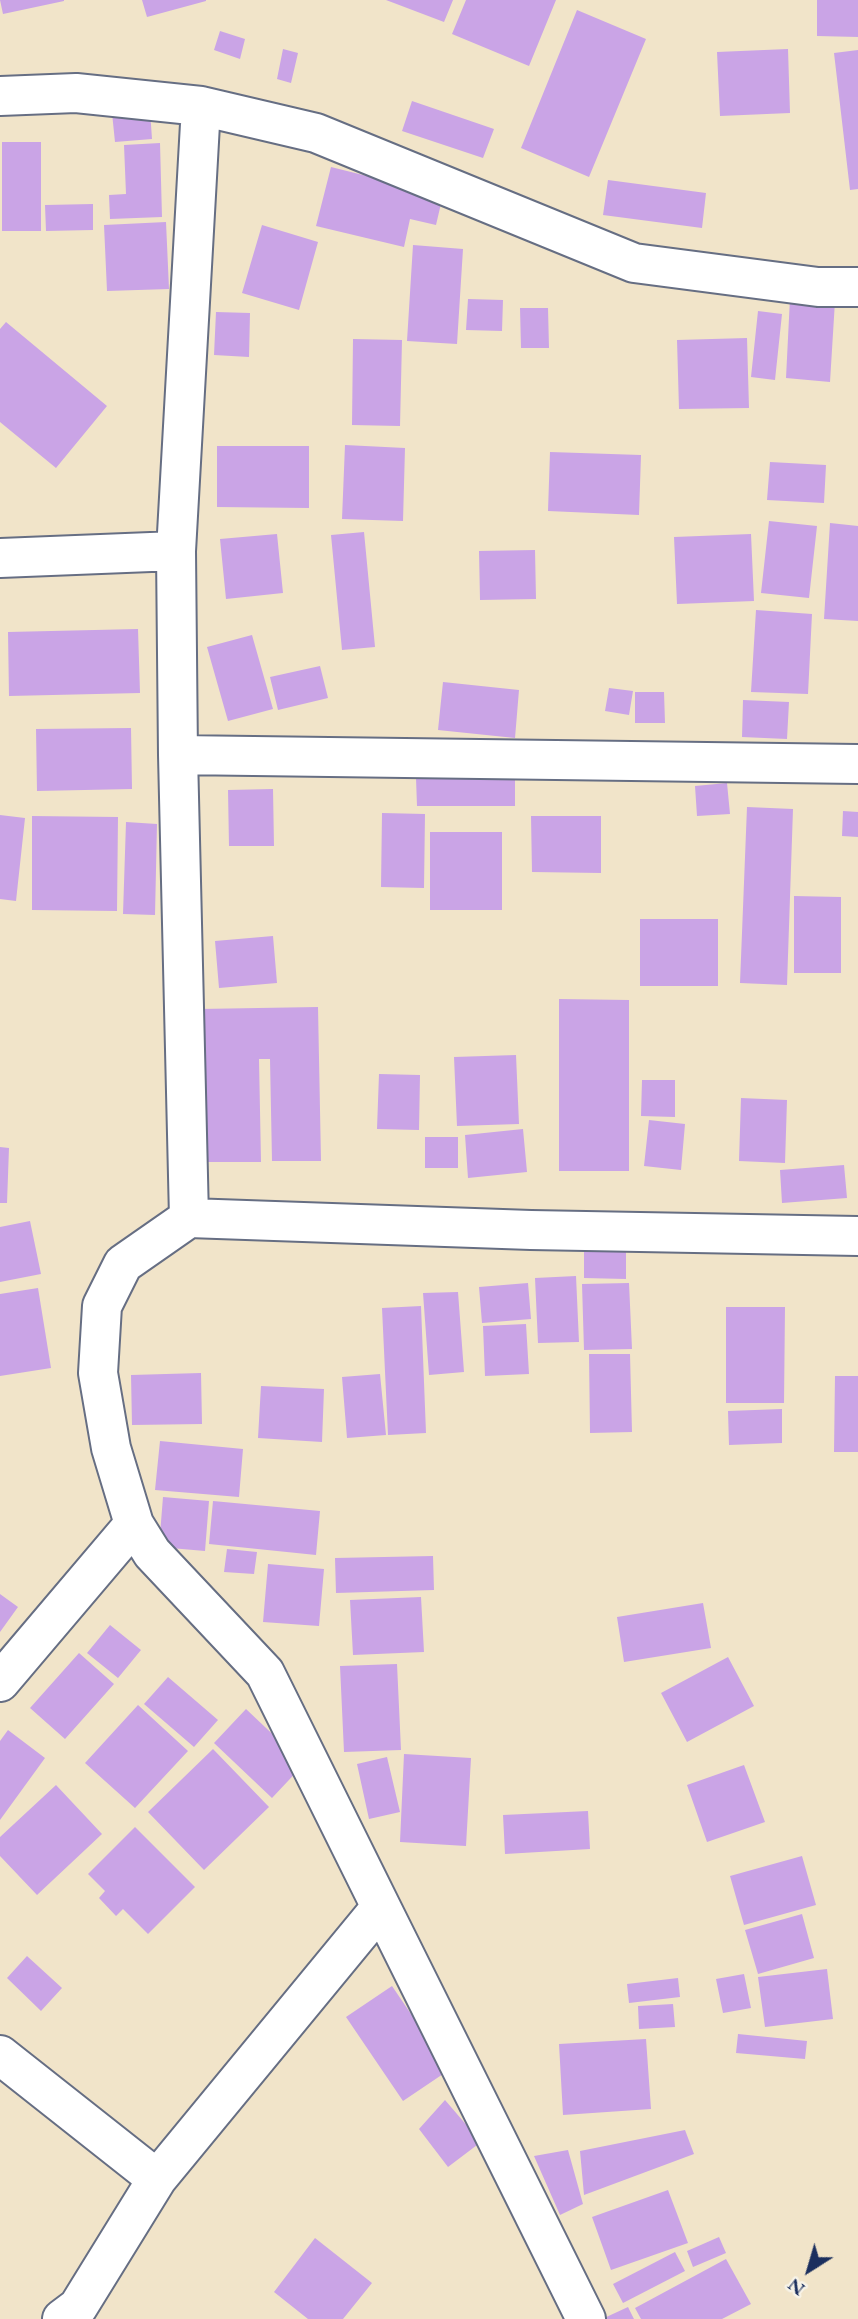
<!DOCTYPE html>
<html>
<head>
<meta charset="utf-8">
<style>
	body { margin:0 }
	#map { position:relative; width:858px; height:2319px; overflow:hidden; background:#f1e4c9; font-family:"EB Garamond",serif }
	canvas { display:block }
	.north { position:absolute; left:774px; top:2235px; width:70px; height:70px; -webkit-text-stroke:5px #f7f3e8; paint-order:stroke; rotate:217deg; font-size:19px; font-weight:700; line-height:28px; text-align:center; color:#1b2f5e }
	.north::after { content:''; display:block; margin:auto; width:24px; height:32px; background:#1b2f5e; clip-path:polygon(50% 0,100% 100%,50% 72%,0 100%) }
</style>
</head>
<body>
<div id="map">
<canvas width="858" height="2319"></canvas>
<div class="north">N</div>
</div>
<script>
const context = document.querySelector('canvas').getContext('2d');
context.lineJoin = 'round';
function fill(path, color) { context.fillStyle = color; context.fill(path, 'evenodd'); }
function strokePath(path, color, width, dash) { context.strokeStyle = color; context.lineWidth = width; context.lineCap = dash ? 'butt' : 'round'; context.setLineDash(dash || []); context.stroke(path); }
fill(new Path2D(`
	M0 0H64V1L3 14Z
	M142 0H206V1L147 17Z
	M386 0H453L444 22Z
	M466 0H556L529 66 452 34Z
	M817 0H858V37L817 36Z
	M577 10 646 39 589 177 521 148Z
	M220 31 245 39 240 59 214 50Z
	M283 49 298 53 291 83 277 79Z
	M788 49 790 113 720 116 717 52Z
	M858 50V189L850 190 834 53Z
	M412 101 494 129 483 158 402 131Z
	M150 110 152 139 115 142 112 113Z
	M2 142H41V231H2Z
	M160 143 162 217 110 219 109 195 126 194 124 145Z
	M331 167 443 195 436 225 410 219 404 247 316 226Z
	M608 180 706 193 702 228 603 215Z
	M93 204V230L46 231 45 205Z
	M166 222 169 289 107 291 104 225Z
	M262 225 318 242 299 310 242 293Z
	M413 245 463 249 457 344 407 341Z
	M790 298 835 301 830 382 786 378Z
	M468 299 503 300 502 331 466 330Z
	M520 308H548L549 348H521Z
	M758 311 782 314 775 380 751 377Z
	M216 312 250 313 249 357 214 355Z
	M6 322 107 406 56 468 0 422V329Z
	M747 338 749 408 679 409 677 340Z
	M353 339 402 340 400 426 352 425Z
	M345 445 405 448 403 521 342 519Z
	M217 446H309V508L217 507Z
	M550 452 641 455 639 515 548 511Z
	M770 462 826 465 824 503 767 500Z
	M769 521 817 526 809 598 761 593Z
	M830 523 858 526V621L824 619Z
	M364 532 375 647 342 650 331 535Z
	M277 534 283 593 226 599 220 539Z
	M751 534 754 601 677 604 674 537Z
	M535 550 536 599 480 600 479 551Z
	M756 610 812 614 808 694 751 692Z
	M138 629 140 693 9 696 8 632Z
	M252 635 273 709 228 721 207 647Z
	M320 666 328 698 278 710 270 677Z
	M443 682 519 690 515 738 438 730Z
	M609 688 633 691 629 715 605 711Z
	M635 692H664L665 723H635Z
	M743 700 789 702 787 739 742 737Z
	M131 728 132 789 37 791 36 729Z
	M416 778H515V806H417Z
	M727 783 730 814 697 816 695 786Z
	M273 789 274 846H229L228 790Z
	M747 807 793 809 787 985 740 983Z
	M843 811 858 812V837L842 836Z
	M382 813 425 814 424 888 381 887Z
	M0 815 25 818 16 901 0 899Z
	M32 816 118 817 117 911 32 910Z
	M531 816H601V873L532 872Z
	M126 822 157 824 155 915 123 914Z
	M430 832H502V910H430Z
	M794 896 841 897V973H794Z
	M640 919H718V986H640Z
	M273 936 277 983 219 988 215 941Z
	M559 999 629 1000V1171H559Z
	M318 1007 321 1161H272L270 1059H259L261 1162H201L199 1009Z
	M516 1055 519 1124 457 1126 454 1057Z
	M379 1074 420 1075 419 1130 377 1129Z
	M642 1080H675V1117L641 1116Z
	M741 1098 787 1100 785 1163 739 1161Z
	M649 1120 685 1124 681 1170 644 1166Z
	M523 1129 527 1172 468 1178 465 1135Z
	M425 1137H458V1168H425Z
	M0 1147 9 1148 7 1203H0Z
	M844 1165 847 1198 782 1203 780 1170Z
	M30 1221 41 1274 0 1282V1227Z
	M584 1248 626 1249V1279L584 1278Z
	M576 1276 579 1342 538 1343 535 1278Z
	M528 1283 531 1319 482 1323 479 1287Z
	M629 1283 632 1349 584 1350 582 1284Z
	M38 1288 51 1368 0 1376V1294Z
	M458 1292 464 1372 429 1375 423 1293Z
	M421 1306 426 1433 388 1435 382 1308Z
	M726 1307H785L784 1403H726Z
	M526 1324 529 1374 485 1376 483 1326Z
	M589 1354H630L632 1432 590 1433Z
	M201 1373 202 1424 132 1425 131 1375Z
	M380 1374 386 1435 347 1438 342 1377Z
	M835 1376H858V1452H834Z
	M261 1386 324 1389 322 1442 258 1438Z
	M782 1409V1443L729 1445 728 1411Z
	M160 1441 243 1449 239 1497 155 1490Z
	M163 1497 209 1501 205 1551 159 1547Z
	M213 1501 320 1511 316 1555 209 1544Z
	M227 1549 257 1552 254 1574 224 1572Z
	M433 1556 434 1590 336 1593 335 1558Z
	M268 1564 324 1569 319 1626 263 1622Z
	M0 1594 18 1607 0 1632Z
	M421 1597 424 1652 353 1655 350 1600Z
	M703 1603 711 1648 624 1662 617 1617Z
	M110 1625 141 1650 118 1678 87 1653Z
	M79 1653 114 1684 65 1739 30 1708Z
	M728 1657 754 1706 687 1742 661 1693Z
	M397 1664 401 1750 344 1752 340 1666Z
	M168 1677 218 1720 194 1747 144 1704Z
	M138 1705 188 1751 135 1808 85 1763Z
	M246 1709 304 1764 272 1798 214 1743Z
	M8 1730 45 1758 0 1820V1741Z
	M213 1749 269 1807 204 1870 148 1812Z
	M404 1754 471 1758 466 1846 400 1842Z
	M387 1757 400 1812 369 1819 357 1764Z
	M744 1765 765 1822 707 1842 687 1785Z
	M56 1785 102 1834 37 1895 0 1856V1837Z
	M588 1811 590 1849 505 1854 503 1815Z
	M135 1827 195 1887 148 1934 123 1909 116 1916 99 1898 105 1891 88 1874Z
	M802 1856 816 1905 744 1925 730 1876Z
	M802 1914 814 1958 758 1974 745 1930Z
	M27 1956 62 1988 41 2011 7 1978Z
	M827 1969 833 2019 765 2027 758 1977Z
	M744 1974 751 2008 723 2013 716 1979Z
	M678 1978 680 1997 629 2003 627 1984Z
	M392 1986 449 2070 403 2101 346 2017Z
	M673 2004 675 2027 639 2029 638 2006Z
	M738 2034 807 2041 805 2059 736 2053Z
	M646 2039 651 2109 563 2115 559 2044Z
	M445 2100 481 2142 448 2167 419 2129Z
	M685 2130 694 2154 584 2195 580 2151Z
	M568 2150 583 2204 560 2215 534 2156Z
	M668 2190 688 2243 611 2270 592 2217Z
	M719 2237 726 2253 693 2267 687 2251Z
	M315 2238 372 2283 343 2319H308L274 2292Z
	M675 2252 685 2271 623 2303 613 2284Z
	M726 2259 751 2304 722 2319H641L635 2308Z
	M628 2307 634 2319H602Z`), '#caa4e6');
const minor = new Path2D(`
	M0 96 76 93 201 106 316 133 634 263 818 287H858
	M0 558 176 551
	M178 755 858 764
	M189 1218 531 1230 858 1236
	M0 1682 134 1524
	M381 1907 586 2319
	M0 2055 157 2179
	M62 2319 78 2307 157 2179 381 1907 265 1673 152 1553 134 1524 111 1448 98 1373 102 1306 123 1264 189 1218 178 755 176 551 201 106`);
strokePath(minor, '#666e83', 42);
strokePath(minor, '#fff', 38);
</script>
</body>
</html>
